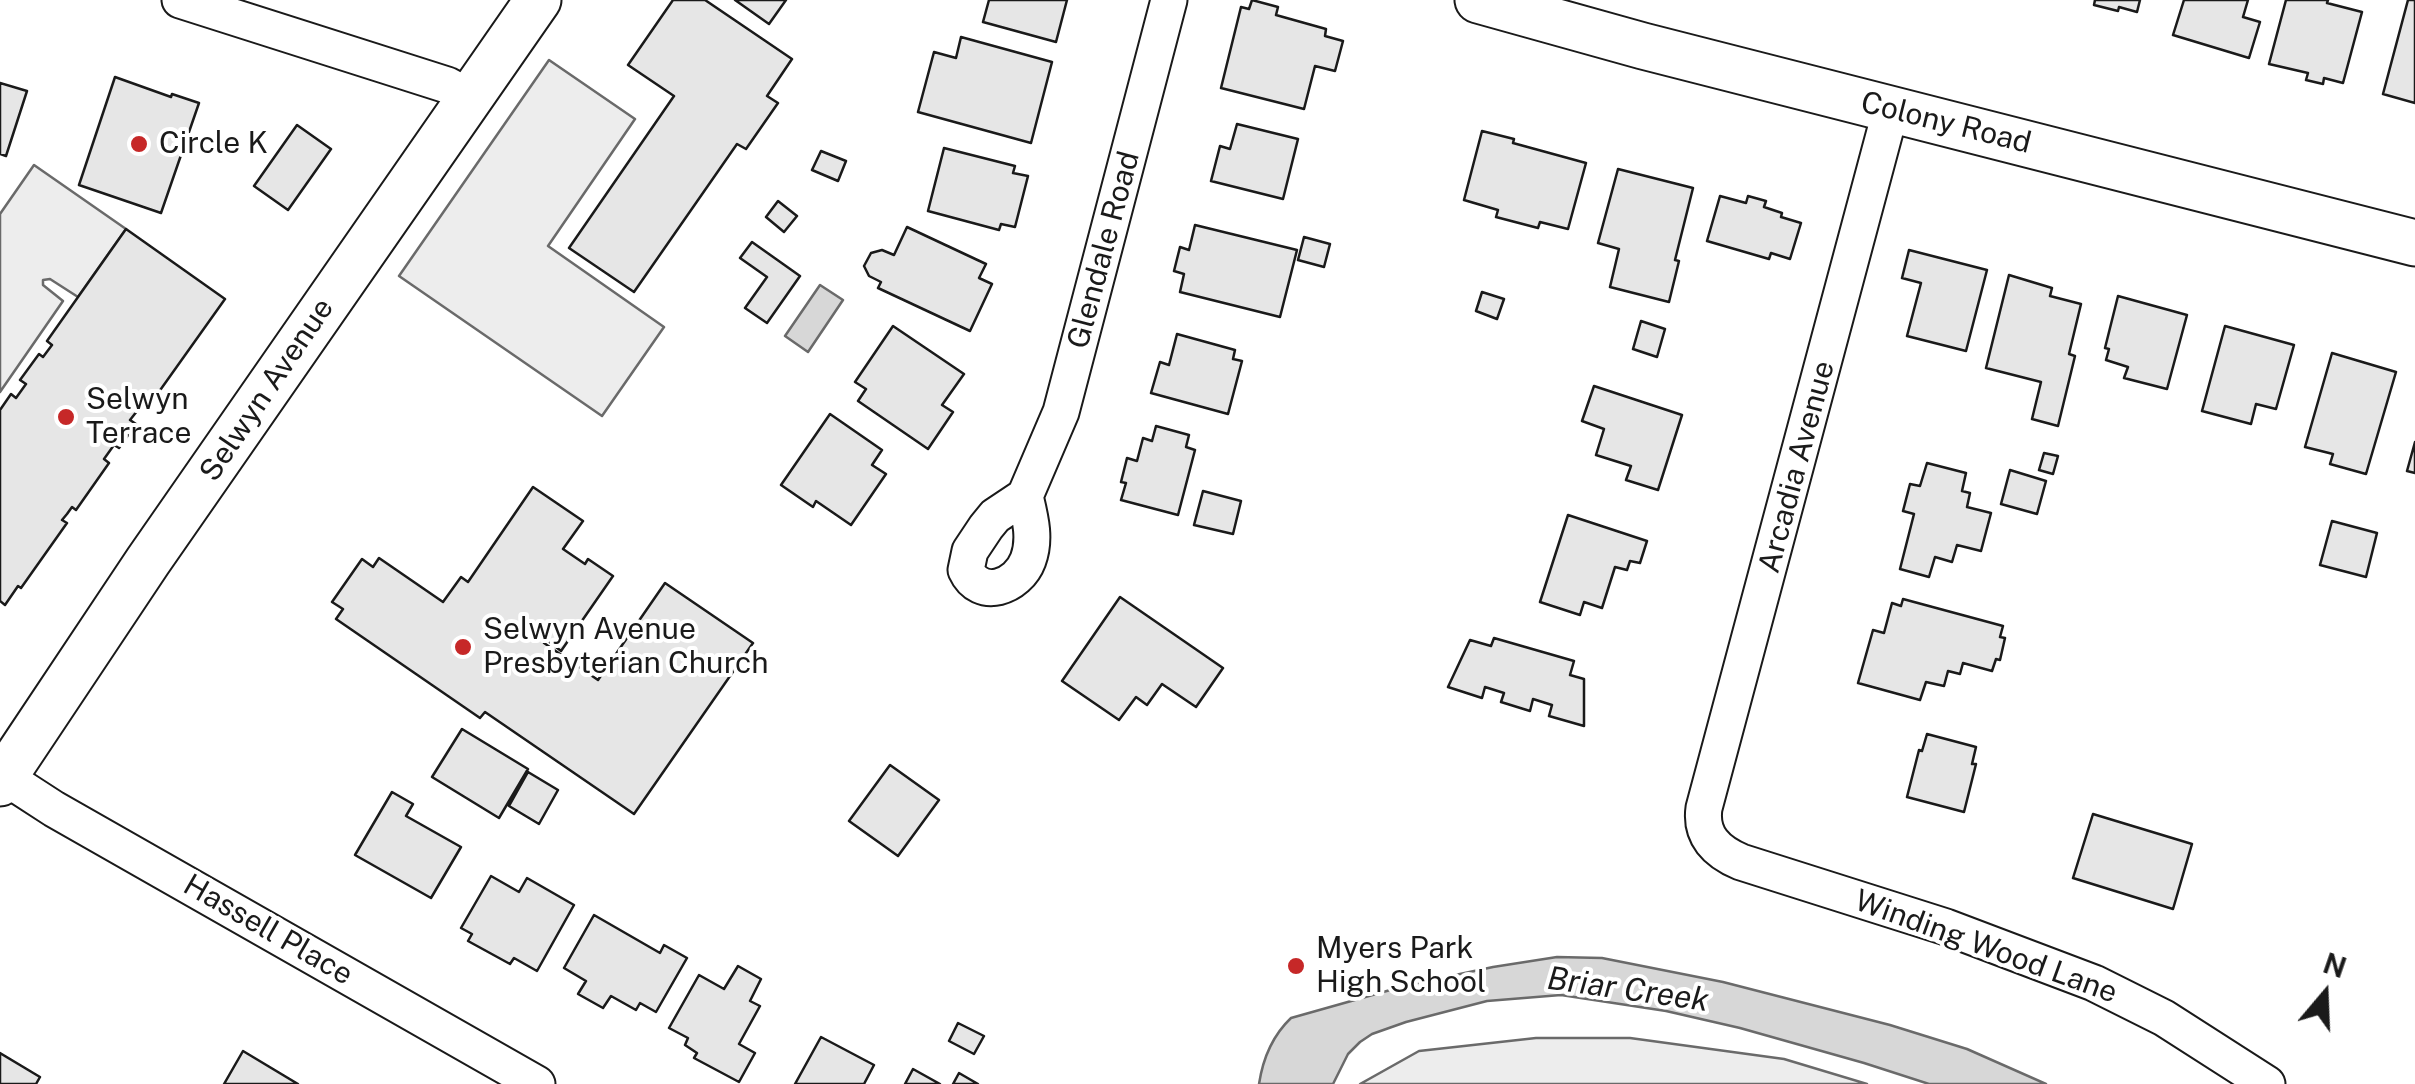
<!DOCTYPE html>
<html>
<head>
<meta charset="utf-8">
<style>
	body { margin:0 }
	#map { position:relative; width:2415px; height:1084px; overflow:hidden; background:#fff; font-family:"Public Sans",sans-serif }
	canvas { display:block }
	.north { position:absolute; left:2275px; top:944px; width:100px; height:100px; -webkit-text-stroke:8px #fff; paint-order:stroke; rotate:19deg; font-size:28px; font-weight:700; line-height:40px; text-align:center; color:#1a1a1a }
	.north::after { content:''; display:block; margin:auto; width:35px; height:45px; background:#1a1a1a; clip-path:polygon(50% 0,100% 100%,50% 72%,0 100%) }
</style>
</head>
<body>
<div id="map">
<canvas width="2415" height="1084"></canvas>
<div class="north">N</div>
</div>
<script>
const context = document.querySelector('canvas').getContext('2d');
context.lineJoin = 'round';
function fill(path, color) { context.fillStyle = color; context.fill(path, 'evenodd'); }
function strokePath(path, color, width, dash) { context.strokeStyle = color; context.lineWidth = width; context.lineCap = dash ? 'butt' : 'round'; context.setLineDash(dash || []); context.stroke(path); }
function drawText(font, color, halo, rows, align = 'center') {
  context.font = font + ' "Public Sans",sans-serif'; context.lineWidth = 8; context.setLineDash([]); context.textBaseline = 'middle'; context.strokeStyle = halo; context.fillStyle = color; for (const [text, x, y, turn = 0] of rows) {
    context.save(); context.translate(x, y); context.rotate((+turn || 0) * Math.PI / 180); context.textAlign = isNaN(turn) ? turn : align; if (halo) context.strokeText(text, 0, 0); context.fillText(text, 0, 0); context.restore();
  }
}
const built = new Path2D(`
	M549 60 635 119 548 246 664 327 602 416 399 276Z
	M34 165 126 229 78 297 50 279 43 280V285L63 301 0 392V214Z
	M1536 1038H1630L1784 1059 1867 1084H1360L1419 1051Z`);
fill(built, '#ededed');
strokePath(built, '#6a6a6a', 2.5);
const water = new Path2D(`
	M820 285 843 300 808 352 785 336Z
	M1557 957 1602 958 1723 982 1890 1025 1967 1049 2046 1084H1929L1864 1063 1740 1028 1666 1011 1561 995 1487 1001 1406 1022 1372 1034 1360 1042 1348 1054 1333 1084H1259C1263 1058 1272 1036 1291 1018L1408 985 1493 967Z`);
fill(water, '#d7d7d7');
strokePath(water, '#6a6a6a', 2.5);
const building = new Path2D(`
	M673 0H705L792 59 767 96 778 103 746 149 737 144 634 292 569 248 674 96 628 65Z
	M735 0H786L769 24Z
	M989 0H1067L1056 42 983 22Z
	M1252 0 1278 7 1276 15 1326 29 1325 36 1343 41 1335 71 1315 66 1304 109 1221 88 1241 7 1249 9Z
	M2095 0H2140L2137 12 2119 7 2118 11 2094 5Z
	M2184 0H2248L2243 17 2260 22 2249 58 2173 35Z
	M2286 0H2328L2327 3 2362 12 2343 83 2324 78 2323 84 2306 80 2308 73 2269 64Z
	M2408 0H2415V103L2383 94Z
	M961 37 1052 62 1031 143 918 112 934 52 956 58Z
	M115 77 171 97 172 94 199 103 161 213 79 185Z
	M0 83 27 91 6 156 0 154Z
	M1237 124 1298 139 1283 199 1211 181 1220 146 1230 149Z
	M297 125 331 149 288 210 254 186Z
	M1482 131 1514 139 1513 143 1586 163 1568 229 1540 222 1538 228 1496 217 1498 210 1464 200Z
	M944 148 1015 166 1013 173 1028 176 1015 227 1001 224 999 230 928 211Z
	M821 151 846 161 838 181 812 170Z
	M1618 169 1693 188 1675 260 1679 261 1669 302 1610 287 1619 249 1598 243Z
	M1720 196 1746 203 1748 196 1766 201 1764 207 1782 213 1781 217 1801 223 1790 259 1771 253 1769 259 1707 241Z
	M778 201 797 216 784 232 766 217Z
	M1195 225 1297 250 1280 317 1180 292 1184 274 1174 271 1180 247 1189 250Z
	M907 227 986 264 979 278 992 284 970 331 878 288 881 282 869 276 864 266 871 253 882 250 894 255Z
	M126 229 225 299 146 410 141 406 130 420 136 424 119 448 114 445 104 459 109 463 76 510 72 507 67 514 62 520 67 523 21 588 18 586 5 605 0 601V410L11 394 16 398 26 384 20 380 39 354 43 357 52 345 47 341Z
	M1304 237 1330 244 1324 267 1298 260Z
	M752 242 800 276 767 323 745 308 767 277 740 258Z
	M1909 250 1987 270 1966 351 1907 336 1921 283 1902 278Z
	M2009 275 2052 288 2050 296 2081 304 2069 354 2075 356 2058 426 2032 419 2041 382 1986 368Z
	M1482 292 1504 299 1497 319 1476 311Z
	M2118 296 2187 315 2167 389 2124 378 2128 367 2106 360 2109 349 2105 348Z
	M1641 321 1665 329 1657 357 1633 349Z
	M893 326 964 374 942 405 953 412 928 449 858 401 866 389 855 382Z
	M2225 326 2294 345 2276 409 2256 404 2251 424 2202 411Z
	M1177 334 1235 350 1233 359 1242 361 1228 414 1151 393 1160 362 1169 365Z
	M2332 353 2396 372 2366 474 2330 464 2333 454 2305 447Z
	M1594 386 1682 415 1658 490 1626 480 1631 466 1596 455 1604 429 1582 421Z
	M830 414 882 450 872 465 886 474 851 525 816 501 813 507 781 485Z
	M1156 426 1189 435 1186 447 1195 450 1178 515 1121 500 1126 483 1121 482 1127 458 1137 461 1143 438 1152 441Z
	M2415 442V473L2407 471Z
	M2044 453 2058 456 2053 474 2039 470Z
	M1927 463 1966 473 1962 491 1970 493 1967 507 1991 513 1981 551 1957 545 1952 562 1935 557 1929 577 1900 569 1914 514 1903 511 1910 484 1920 486Z
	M2010 470 2046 481 2037 514 2001 504Z
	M533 487 583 521 563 549 585 564 588 559 613 576 561 651 547 640 544 643 598 680 665 583 753 643 634 814 485 712 480 718 336 619 343 609 332 602 362 559 373 567 379 558 443 602 461 577 468 582Z
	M1203 491 1241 501 1233 534 1194 525Z
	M1568 515 1647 541 1640 563 1630 561 1627 570 1615 567 1602 608 1584 602 1580 615 1540 602Z
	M2332 521 2377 533 2366 577 2320 565Z
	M1120 597 1223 668 1196 707 1162 684 1147 705 1136 697 1119 720 1062 681Z
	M1903 599 2003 626 2000 637 2005 638 2000 660 1996 659 1992 671 1963 663 1960 674 1948 671 1944 686 1926 682 1920 700 1858 683 1873 630 1884 633 1892 603 1901 606Z
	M1494 638 1574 661 1570 675 1584 679V726L1549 716 1552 705 1533 699 1530 711 1501 702 1504 693 1485 687 1482 698 1448 687 1470 640 1491 646Z
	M462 729 528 769 499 818 432 777Z
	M1927 734 1976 747 1972 764H1976L1964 812 1907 797 1919 750 1922 751Z
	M890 765 939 800 898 856 849 821Z
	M528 772 558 790 539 824 509 806Z
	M392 792 413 804 406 816 461 847 431 898 355 855Z
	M2093 814 2192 844 2173 909 2073 878Z
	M491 876 519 892 527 878 574 905 537 971 514 958 510 964 468 941 472 934 461 928Z
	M594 915 660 953 664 945 687 958 656 1012 640 1003 636 1010 611 996 603 1008 578 994 586 981 564 968Z
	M738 966 761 979 750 1001 760 1006 739 1044 755 1053 739 1082 694 1058 697 1053 685 1045 688 1038 669 1028 699 975 724 989Z
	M958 1023 984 1036 974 1054 949 1041Z
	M821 1037 874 1065 864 1084H795Z
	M243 1051 298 1084H224Z
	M0 1053 40 1077 36 1084H0Z
	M913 1069 940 1084H905Z
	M959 1073 978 1084H953Z`);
fill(building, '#e6e6e6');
strokePath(building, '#1a1a1a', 2.5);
const minor = new Path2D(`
	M180 0 447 85 471 98
	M1891 109 1704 808C1700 836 1717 852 1741 862L1946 927 2094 983 2164 1018 2267 1084
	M1025 496C1030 517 1036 539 1028 560 1018 587 980 601 966 570L970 551 986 527 995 516 1025 496 1061 412 1169 0
	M0 774 54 809 537 1084`);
const tertiary = new Path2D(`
	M1478 0 1643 46 2415 243
	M0 783 148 561 538 0`);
strokePath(minor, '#1a1a1a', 39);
strokePath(tertiary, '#1a1a1a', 49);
strokePath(minor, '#fff', 35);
strokePath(tertiary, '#fff', 45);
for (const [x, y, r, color] of [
	[139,144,10,"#c62828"],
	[66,417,10,"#c62828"],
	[463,647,10,"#c62828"],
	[1296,966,10,"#c62828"]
]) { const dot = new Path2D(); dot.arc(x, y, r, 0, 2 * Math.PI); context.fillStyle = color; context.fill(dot); strokePath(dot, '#fff', 4); }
drawText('30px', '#1a1a1a', '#fff', [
	["Colony Road",1946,123,14],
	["Glendale Road",1104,250,-75],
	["Selwyn Avenue",267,390,-56],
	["Arcadia Avenue",1797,467,-75],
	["Hassell Place",268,930,30],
	["Winding Wood Lane",1986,947,20]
]);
drawText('30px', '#1a1a1a', '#fff', [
	["Circle K",159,144],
	["Selwyn",86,400],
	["Terrace",86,434],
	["Selwyn Avenue",483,630],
	["Presbyterian Church",483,664],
	["Myers Park",1316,949],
	["High School",1316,983]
], 'left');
drawText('italic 32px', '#1a1a1a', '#fff', [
	["Briar Creek",1628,990,8]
]);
</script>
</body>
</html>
